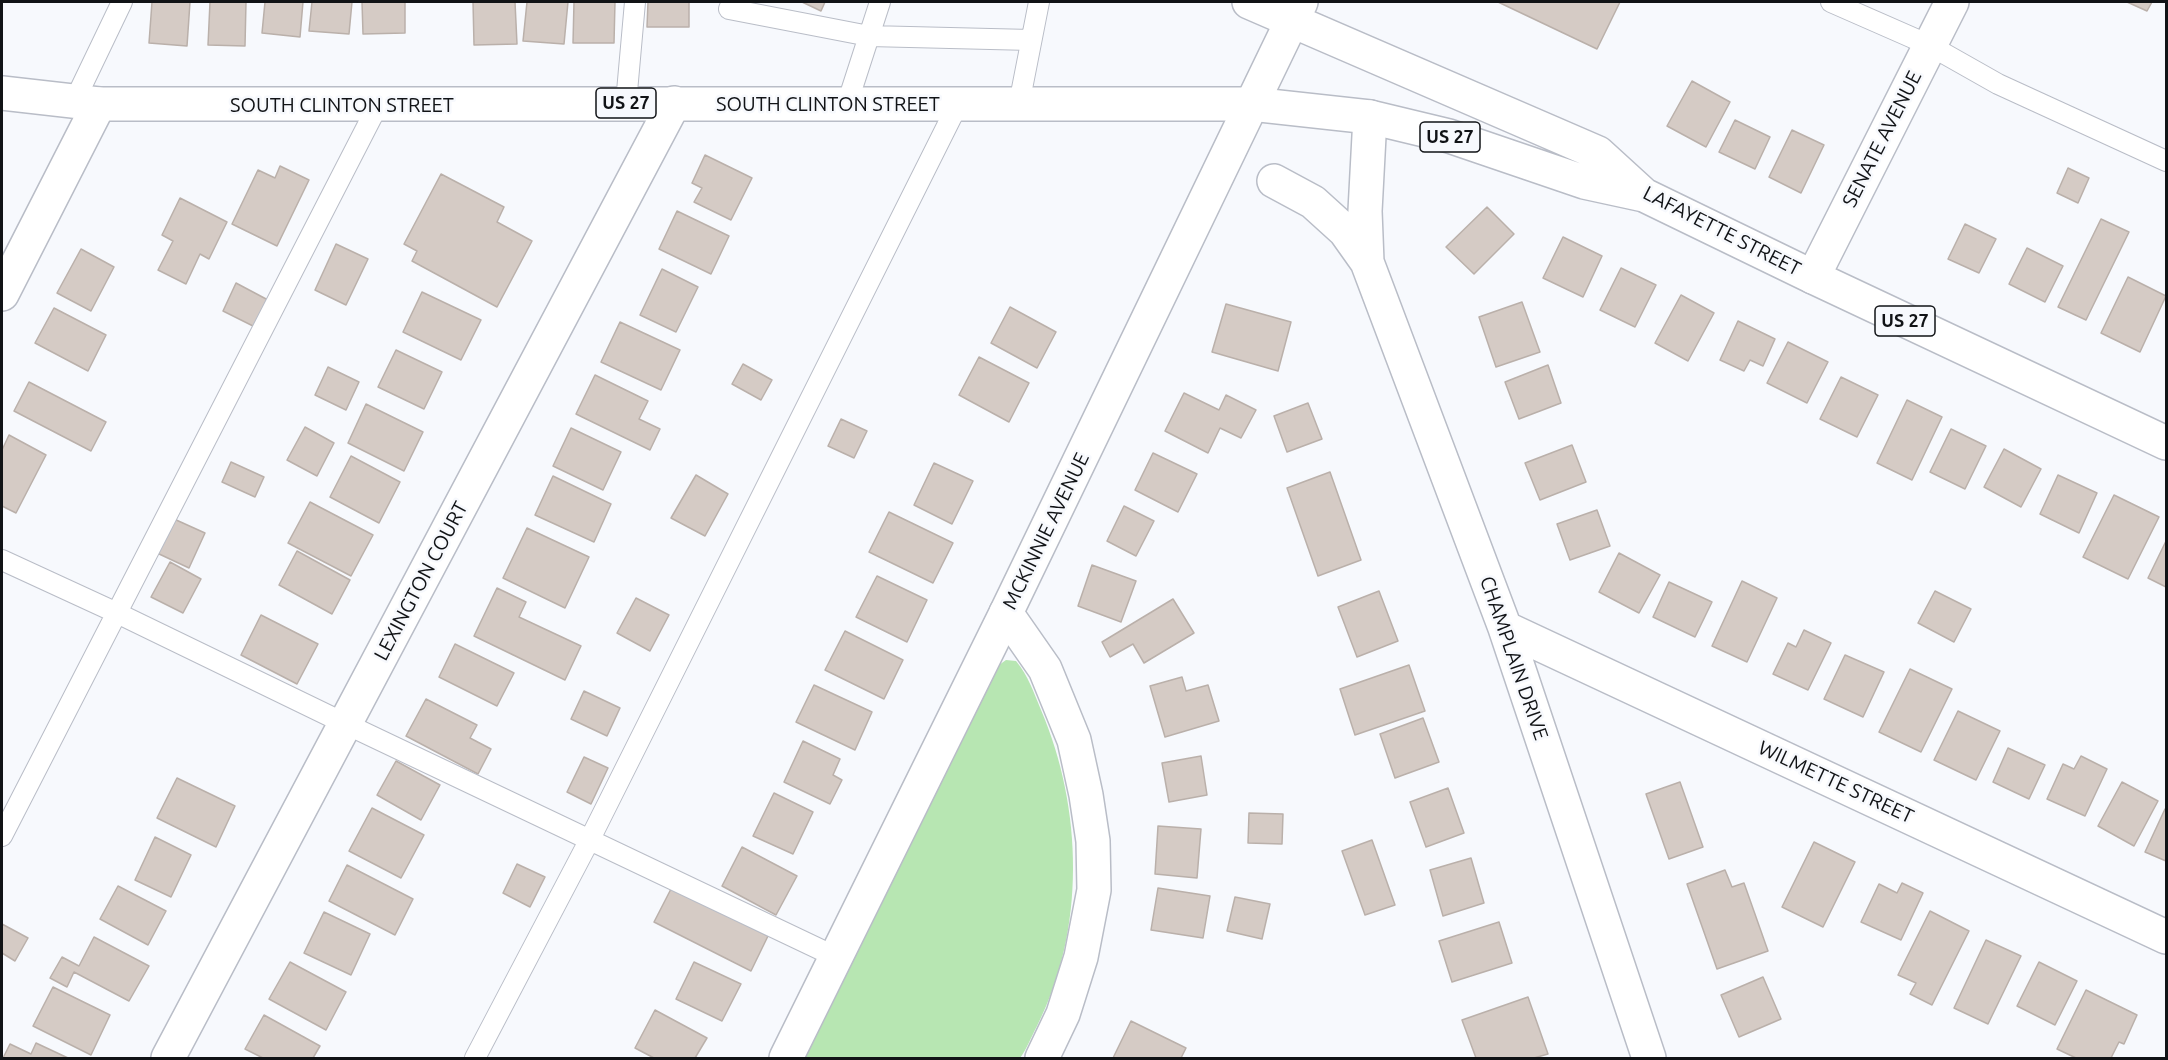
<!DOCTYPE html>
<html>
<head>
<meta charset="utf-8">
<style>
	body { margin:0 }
	#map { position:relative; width:2168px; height:1060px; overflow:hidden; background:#f7f9fd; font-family:Ubuntu,sans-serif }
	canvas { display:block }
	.frame { position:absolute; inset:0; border:3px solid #111316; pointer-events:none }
</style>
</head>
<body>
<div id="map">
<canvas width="2168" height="1060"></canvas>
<div class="frame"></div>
</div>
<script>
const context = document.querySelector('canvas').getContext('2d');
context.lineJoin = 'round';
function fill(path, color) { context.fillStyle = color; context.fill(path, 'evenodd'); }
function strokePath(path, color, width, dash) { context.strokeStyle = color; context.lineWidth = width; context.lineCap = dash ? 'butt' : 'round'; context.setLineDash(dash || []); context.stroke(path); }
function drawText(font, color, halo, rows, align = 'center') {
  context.font = font + ' Ubuntu,sans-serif'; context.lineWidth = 5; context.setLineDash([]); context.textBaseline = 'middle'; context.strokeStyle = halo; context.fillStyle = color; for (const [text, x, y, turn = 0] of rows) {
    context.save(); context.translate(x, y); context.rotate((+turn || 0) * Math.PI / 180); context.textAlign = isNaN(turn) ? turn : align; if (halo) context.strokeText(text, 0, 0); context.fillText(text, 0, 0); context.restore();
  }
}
fill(new Path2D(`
	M1006 660 1016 661C1028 675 1034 693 1041 710 1083 808 1086 930 1037 1026 1031 1037 1027 1049 1020 1058H804L999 665Z`), '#b7e6b2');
const building = new Path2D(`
	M152 2H190L187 46 149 43Z
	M210 2H246L245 46 208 45Z
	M265 2H303L300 37 262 33Z
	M312 2H352L349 34 309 31Z
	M362 2H405V33L363 34Z
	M473 2H515L517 44 474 45Z
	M527 2H568L564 44 523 41Z
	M574 2H615L614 43H573Z
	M648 2H689V27H647Z
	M802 2H825L821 11Z
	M1498 2H1620L1597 49Z
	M2127 2H2152L2147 11Z
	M1692 81 1730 102 1706 147 1667 126Z
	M1735 120 1770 137 1755 169 1719 152Z
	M1792 130 1824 145 1801 193 1769 177Z
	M705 155 752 178 731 220 694 202 702 188 692 183Z
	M280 166 309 180 277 246 232 224 258 170 275 178Z
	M2068 168 2089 178 2078 203 2057 193Z
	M441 174 504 207 497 222 532 241 497 307 412 261 417 251 404 244Z
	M180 198 227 222 209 259 200 254 186 284 158 270 173 241 162 235Z
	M1487 207 1514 234 1474 274 1446 247Z
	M677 211 729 236 711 274 659 249Z
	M2101 219 2129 232 2086 320 2058 307Z
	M1965 224 1996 239 1979 273 1948 259Z
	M1563 237 1602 256 1583 297 1543 278Z
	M336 244 368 259 346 305 315 290Z
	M2027 248 2063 266 2045 302 2009 284Z
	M81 249 114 267 91 311 57 293Z
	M1621 268 1656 285 1635 327 1600 310Z
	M662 269 698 287 676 332 640 315Z
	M2128 277 2166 296 2140 352 2101 333Z
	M236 283 268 300 255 327 223 311Z
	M422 292 481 320 461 360 403 332Z
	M1681 295 1714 313 1688 361 1655 343Z
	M1522 302 1540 352 1496 367 1479 317Z
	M1226 304 1291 322 1278 371 1212 352Z
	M1010 307 1056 332 1037 368 991 343Z
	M54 308 106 335 88 371 35 343Z
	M1738 321 1775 339 1763 366 1750 360 1744 371 1720 360Z
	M620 322 680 350 661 390 601 362Z
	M1788 342 1828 362 1807 403 1767 383Z
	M396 350 442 372 424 409 378 387Z
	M979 357 1029 383 1009 422 959 395Z
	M743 364 772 380 761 400 732 384Z
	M1548 365 1561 403 1519 419 1505 382Z
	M328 367 359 382 346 410 315 395Z
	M595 375 648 401 639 419 660 429 650 450 576 414Z
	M1841 377 1878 395 1857 437 1820 419Z
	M29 382 106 422 91 451 14 411Z
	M1184 393 1219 410 1226 395 1256 410 1241 438 1220 428 1208 453 1165 431Z
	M1907 400 1942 417 1912 480 1877 463Z
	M1308 403 1322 439 1287 452 1274 416Z
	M366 404 423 432 404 471 348 443Z
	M841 419 867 431 854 458 828 446Z
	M305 427 334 443 317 476 287 460Z
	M571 428 621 452 603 490 553 466Z
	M1951 429 1986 446 1965 489 1930 472Z
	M9 435 46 455 16 513 2 506V450Z
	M1572 445 1586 482 1540 500 1525 463Z
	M2004 449 2041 469 2021 507 1984 487Z
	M1153 453 1197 474 1178 512 1135 490Z
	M351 456 400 482 379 523 330 497Z
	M231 462 264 477 255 497 222 482Z
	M934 463 973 481 952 524 914 505Z
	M1330 472 1361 560 1318 576 1287 488Z
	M696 475 728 494 705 536 671 518Z
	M2058 475 2097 493 2079 533 2040 514Z
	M553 476 611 504 594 542 535 515Z
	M2114 495 2159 517 2128 579 2083 557Z
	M310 502 373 535 351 576 288 543Z
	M1124 506 1154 521 1136 556 1107 541Z
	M1597 510 1610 546 1570 560 1557 524Z
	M889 512 953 543 933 583 869 552Z
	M174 519 205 533 189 568 157 553Z
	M527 528 589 557 565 608 503 578Z
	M2166 541V587L2148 578Z
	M297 551 350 580 332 614 279 585Z
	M1619 553 1660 575 1639 613 1599 592Z
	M170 562 201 579 183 613 151 597Z
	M1092 565 1136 581 1121 622 1078 606Z
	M877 576 927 600 907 642 856 617Z
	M1742 581 1777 598 1747 662 1712 646Z
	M1669 582 1712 602 1695 637 1653 617Z
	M497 588 526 602 519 617 581 646 565 680 474 636Z
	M1379 591 1398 641 1357 657 1338 607Z
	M1935 591 1971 609 1954 642 1918 623Z
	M636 598 669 615 650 651 617 633Z
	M1173 599 1194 633 1144 663 1133 644 1110 657 1102 642Z
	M261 615 318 644 297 684 241 655Z
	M1804 630 1831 643 1808 690 1773 674 1788 643 1796 647Z
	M845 631 903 660 884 699 825 670Z
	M455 644 514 673 497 706 439 677Z
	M1845 655 1884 672 1863 717 1824 699Z
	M1409 665 1425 711 1355 735 1340 689Z
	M1910 669 1952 689 1921 752 1879 732Z
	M1182 677 1186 691 1208 685 1219 721 1165 737 1150 686Z
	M814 685 872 712 855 750 796 722Z
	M584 691 620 708 607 736 571 719Z
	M426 699 477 725 470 738 491 749 478 774 406 736Z
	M1958 711 2000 731 1976 780 1934 760Z
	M1423 718 1439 762 1395 778 1380 734Z
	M803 741 840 759 833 775 842 780 830 804 784 782Z
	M2008 748 2045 765 2029 799 1993 782Z
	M1201 756 1207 795 1169 802 1162 763Z
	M2081 756 2107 769 2085 816 2047 799 2063 764 2074 769Z
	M584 757 608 768 591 804 567 792Z
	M396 761 440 785 421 820 377 795Z
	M177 778 235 806 216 847 157 818Z
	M1680 782 1703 847 1669 859 1646 794Z
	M2122 782 2158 801 2134 846 2098 826Z
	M1448 788 1464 833 1426 847 1410 802Z
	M774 793 813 812 793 854 753 836Z
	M372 808 424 835 401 878 349 851Z
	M2165 809 2166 810V861L2145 852Z
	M1249 813 1283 814 1282 844 1248 843Z
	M1158 826 1201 829 1197 878 1155 874Z
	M155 837 191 855 171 897 135 880Z
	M1372 840 1395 905 1365 915 1342 851Z
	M1814 842 1855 862 1823 927 1782 907Z
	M742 847 797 876 776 915 722 886Z
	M1471 858 1484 903 1443 916 1430 870Z
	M517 864 545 877 530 907 503 893Z
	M347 865 413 899 395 935 329 901Z
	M1725 870 1732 887 1744 883 1768 951 1717 969 1687 884Z
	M1902 883 1923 893 1901 940 1861 922 1879 884 1897 893Z
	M118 886 166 911 148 945 100 919Z
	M672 887 768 936 751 971 654 922Z
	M1158 888 1210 896 1203 938 1151 930Z
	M1235 897 1270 904 1262 939 1227 931Z
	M1930 911 1969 931 1932 1005 1910 994 1916 983 1898 975Z
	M324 912 370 934 351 975 304 953Z
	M1499 922 1512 963 1452 982 1439 941Z
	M2 924 28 938 15 961 2 953Z
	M94 937 149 966 129 1001 74 972 67 987 50 978 62 957 79 966Z
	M1986 940 2021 956 1988 1024 1954 1008Z
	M290 962 346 992 326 1030 269 999Z
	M694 962 741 984 722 1021 676 999Z
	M2039 962 2077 981 2055 1025 2017 1006Z
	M1763 977 1781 1019 1739 1037 1721 995Z
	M53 987 110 1015 91 1055 33 1026Z
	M2086 990 2137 1015 2124 1044 2119 1042 2111 1058H2076L2057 1049Z
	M1528 997 1548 1054 1534 1058H1476L1462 1020Z
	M655 1010 707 1038 695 1058H654L635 1048Z
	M264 1015 320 1046 313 1058H263L245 1049Z
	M1131 1021 1186 1048 1181 1058H1113Z
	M36 1043 68 1058H3L10 1044 31 1054Z`);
fill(building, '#d5cbc5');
strokePath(building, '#bab0aa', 1.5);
const service = new Path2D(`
	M732 2 729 9 869 36 1031 40
	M1831 2 1929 45 1998 84 2166 161
	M74 102 122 2
	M626 103 635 2
	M847 104 880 2
	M1019 104 1039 2
	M2 560 117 613 346 724 836 957
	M2 836 378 105
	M475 1058 589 841 958 104`);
const minor = new Path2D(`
	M1370 117 1365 211 1367 262 1505 628 1649 1058
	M1274 181 1313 202 1345 231 1367 262
	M1813 277 1952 2
	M2 294 99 104
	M1006 613 1045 669 1074 740 1086 795 1093 841 1094 890 1081 957 1063 1014 1042 1058
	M1505 628 2166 937
	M168 1058 674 103`);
const tertiary = new Path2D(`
	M786 1058 1006 613 1301 2`);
const trunk = new Path2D(`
	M1249 2 1598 153 1644 195 1813 277 2166 443
	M2 93 99 104H1251L1370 117 1449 136 1584 182 1644 195`);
strokePath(service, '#b9bdc7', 22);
strokePath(minor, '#b9bdc7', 36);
strokePath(tertiary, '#b9bdc7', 36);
strokePath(trunk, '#b9bdc7', 36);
strokePath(service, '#fff', 20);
strokePath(minor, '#fff', 33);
strokePath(tertiary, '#fff', 33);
strokePath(trunk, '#fff', 33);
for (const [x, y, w] of [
	[626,103,60],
	[1450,137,60],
	[1905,321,60]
]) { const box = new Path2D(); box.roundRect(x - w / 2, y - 15, w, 30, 4.5); context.fillStyle = '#f7f9fd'; context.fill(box); strokePath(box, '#111316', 1.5); }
drawText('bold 18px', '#111316', null, [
	["US 27",626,103],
	["US 27",1450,137],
	["US 27",1905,321]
]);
drawText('20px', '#111316', '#f7f9fd', [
	["SOUTH CLINTON STREET",828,104],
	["SOUTH CLINTON STREET",342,105],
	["SENATE AVENUE",1882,139,-63],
	["LAFAYETTE STREET",1722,231,27],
	["MCKINNIE AVENUE",1046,531,-64],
	["LEXINGTON COURT",421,581,-62],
	["CHAMPLAIN DRIVE",1514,658,71],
	["WILMETTE STREET",1836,782,25]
]);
</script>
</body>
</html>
